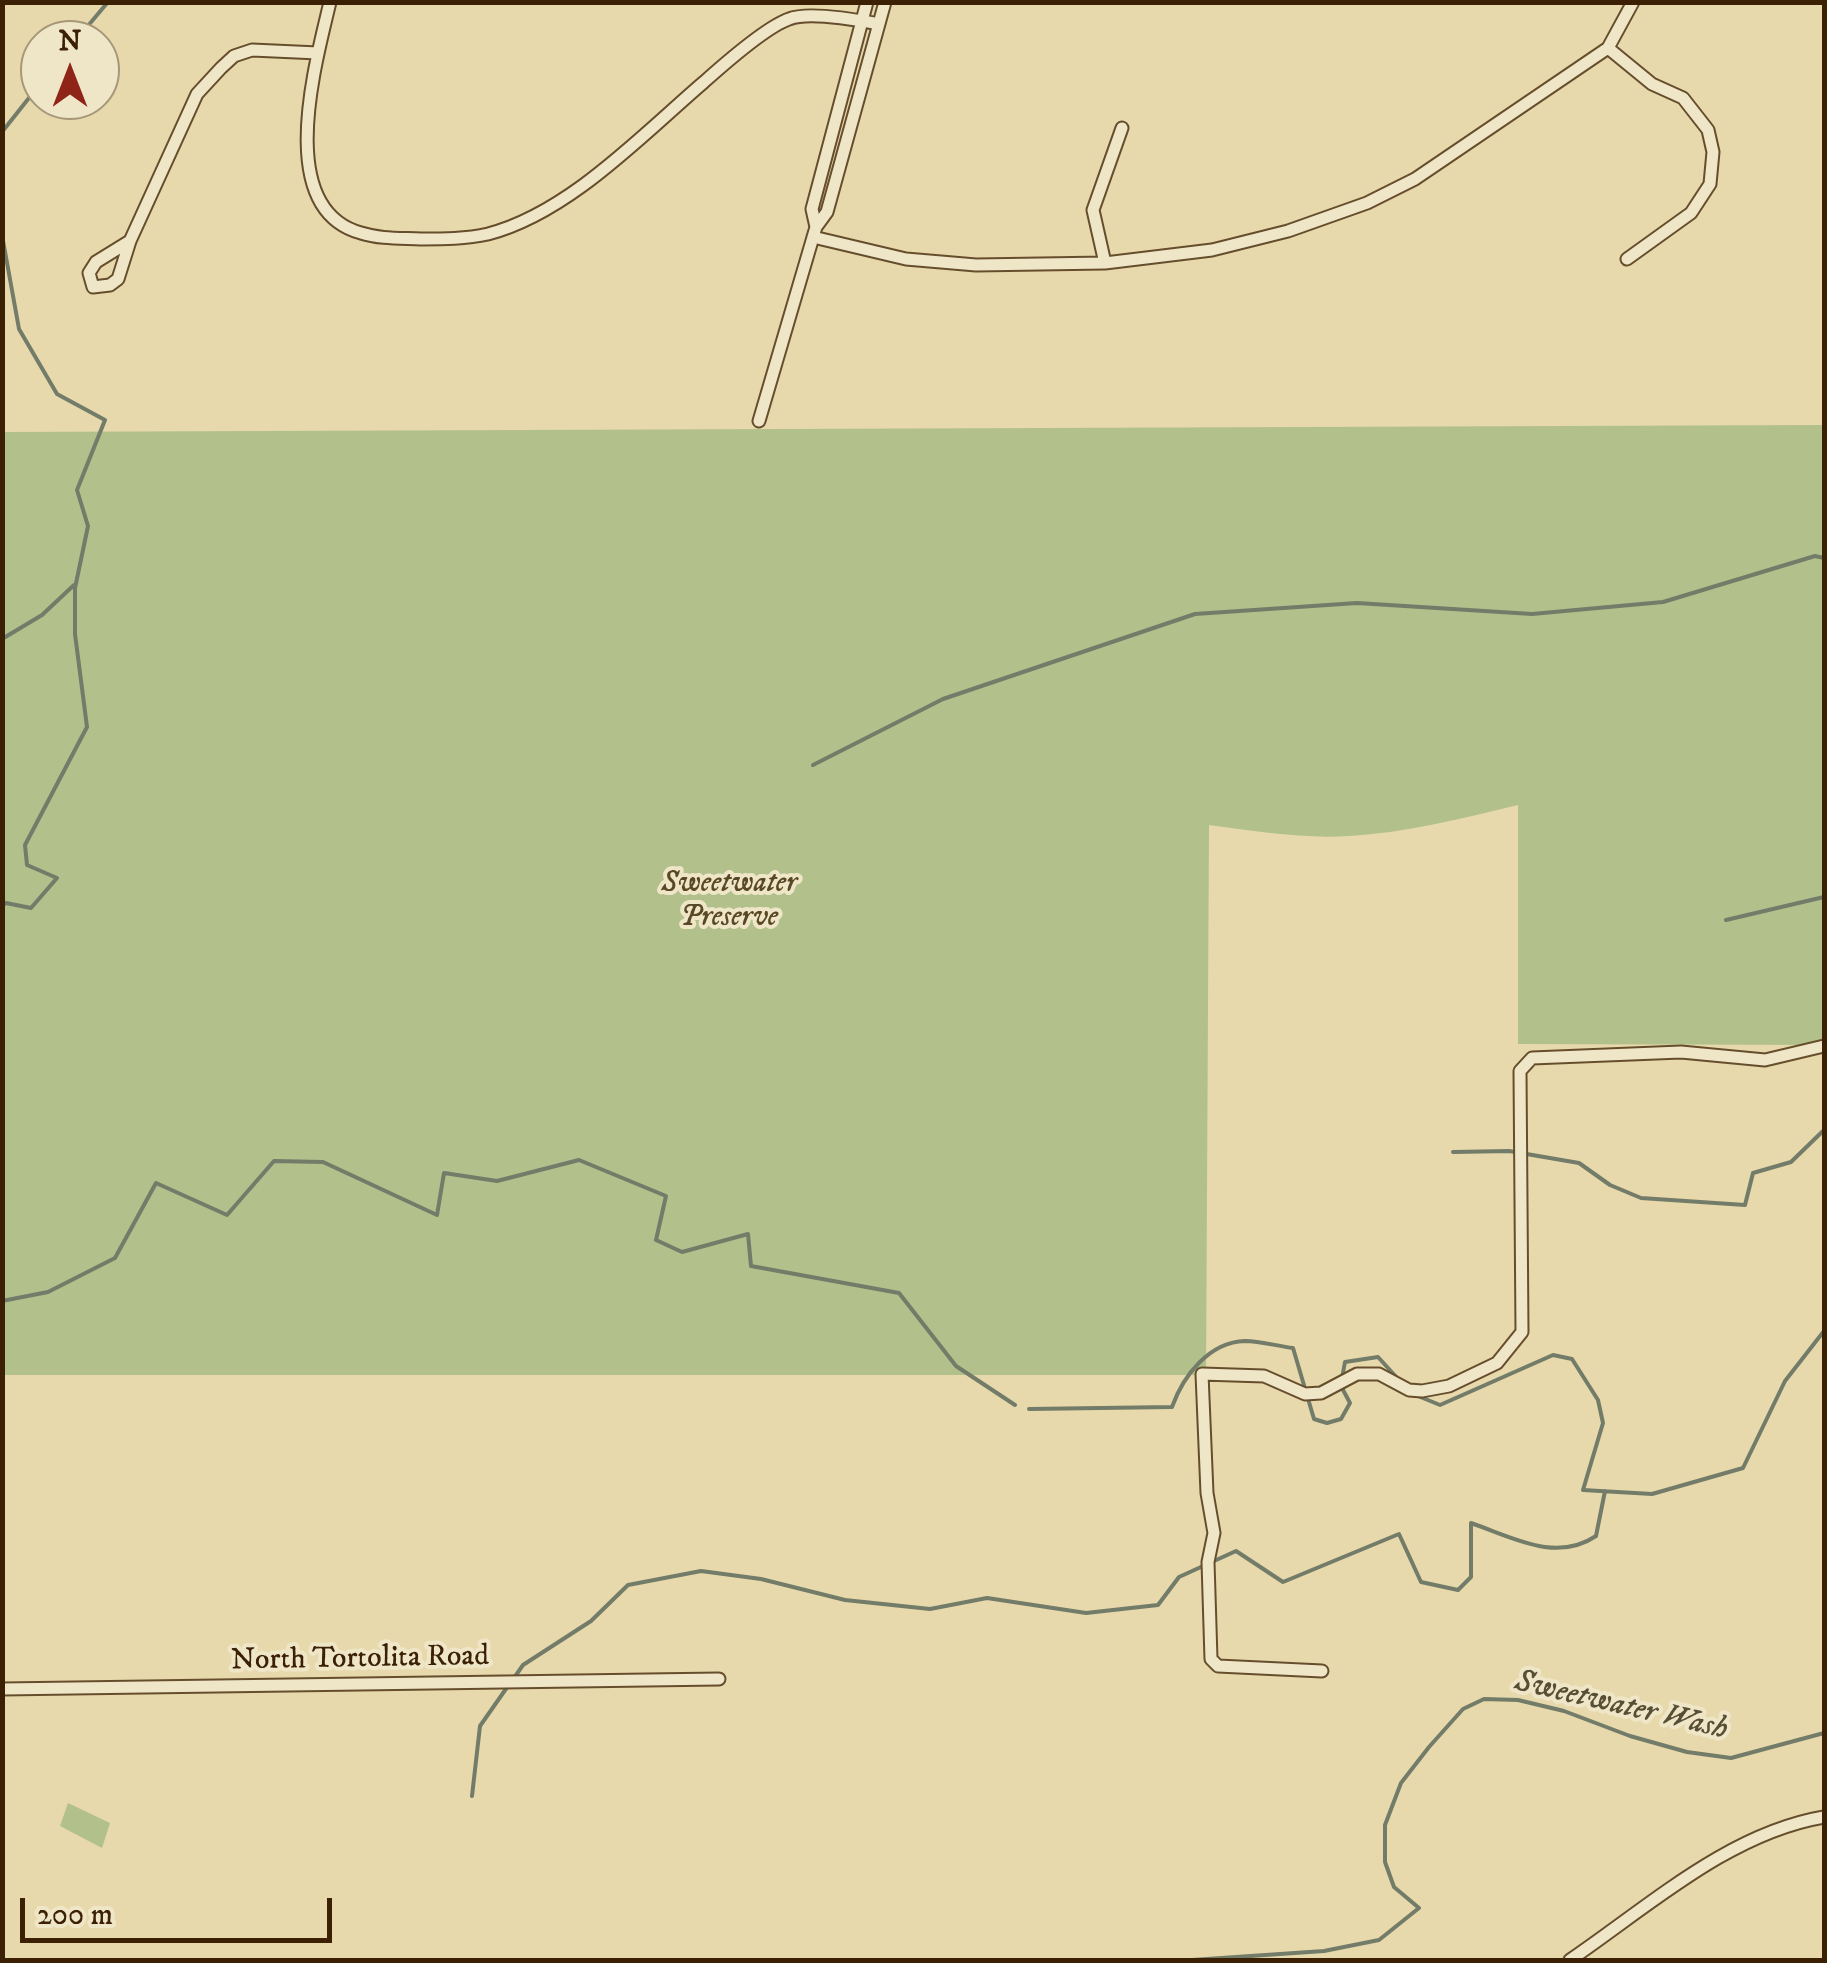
<!DOCTYPE html>
<html>
<head>
<meta charset="utf-8">
<style>
	body { margin:0 }
	#map { position:relative; width:1827px; height:1963px; overflow:hidden; background:#e7d9ab; font-family:"IM FELL DW Pica",serif }
	canvas { display:block }
	.frame { position:absolute; inset:0; border:5px solid #3b2003; pointer-events:none }
	.north { position:absolute; left:20px; top:20px; width:100px; height:100px; box-sizing:border-box; background:#efe6c8; border:2px solid #a79779; border-radius:50%; rotate:0deg; font-size:28px; font-weight:700; line-height:40px; text-align:center; color:#3b2003 }
	.north::after { content:''; display:block; margin:auto; width:35px; height:45px; background:#8f2418; clip-path:polygon(50% 0,100% 100%,50% 72%,0 100%) }
	.scale { position:absolute; left:20px; top:1898px; width:312px; height:45px; box-sizing:border-box; border:5px solid #3b2003; border-top:0; padding-left:12px; font-size:30px; line-height:35px; white-space:nowrap; color:#3b2003; -webkit-text-stroke:8px #efe6c8; paint-order:stroke }
</style>
</head>
<body>
<div id="map">
<canvas width="1827" height="1963"></canvas>
<div class="frame"></div>
<div class="north">N</div>
<div class="scale">200 m</div>
</div>
<script>
const context = document.querySelector('canvas').getContext('2d');
context.lineJoin = 'round';
function fill(path, color) { context.fillStyle = color; context.fill(path, 'evenodd'); }
function strokePath(path, color, width, dash) { context.strokeStyle = color; context.lineWidth = width; context.lineCap = dash ? 'butt' : 'round'; context.setLineDash(dash || []); context.stroke(path); }
function drawText(font, color, halo, rows, align = 'center') {
  context.font = font + ' "IM FELL DW Pica",serif'; context.lineWidth = 8; context.setLineDash([]); context.textBaseline = 'middle'; context.strokeStyle = halo; context.fillStyle = color; for (const [text, x, y, turn = 0] of rows) {
    context.save(); context.translate(x, y); context.rotate((+turn || 0) * Math.PI / 180); context.textAlign = isNaN(turn) ? turn : align; if (halo) context.strokeText(text, 0, 0); context.fillText(text, 0, 0); context.restore();
  }
}
fill(new Path2D(`
	M1824 425V1045L1518 1044V805C1463 818 1406 833 1349 836 1303 839 1255 831 1209 825L1206 1375H3L2 432Z
	M68 1803 110 1823 102 1848 60 1826Z`), '#b2c08c');
strokePath(new Path2D(`
	M76 40 108 2
	M2 132 40 84
	M2 235 19 329 57 394 105 420 77 490 88 526 75 588V634L87 727 25 845 27 865 57 878 31 908 6 903 2 906
	M2 639 42 615 74 585
	M813 765 943 699 1195 614 1357 603 1532 614 1663 602 1815 556 1824 558
	M1726 920 1824 897
	M1453 1152 1509 1151 1579 1163 1610 1185 1641 1198 1745 1205 1753 1173 1791 1162 1824 1130
	M2 1301 48 1292 115 1258 156 1183 227 1215 274 1161 323 1162 437 1215 444 1173 497 1181 579 1160 666 1196 656 1240 682 1252 748 1234 751 1266 899 1293 956 1366 1015 1405
	M1342 1378 1345 1362 1378 1357 1399 1380
	M1418 1396 1440 1405 1553 1355 1572 1359 1598 1400 1603 1423 1583 1490 1652 1494 1743 1468 1785 1381 1824 1331
	M1029 1409 1172 1407C1183 1376 1209 1342 1245 1341 1260 1341 1277 1346 1293 1348L1314 1419 1327 1423 1341 1419 1350 1403 1342 1388
	M514 1678 523 1665 591 1621 628 1585 701 1571 761 1579 845 1600 930 1609 987 1598 1086 1613 1158 1605 1179 1577 1236 1551 1283 1582 1399 1534 1421 1582 1458 1590 1471 1577V1523C1512 1537 1556 1563 1596 1536L1605 1491
	M472 1796 480 1726 508 1686
	M1192 1960 1324 1951 1379 1940 1419 1908 1394 1887 1385 1862V1825L1401 1783 1429 1747 1463 1709 1484 1699 1518 1700 1564 1711 1630 1736 1687 1752 1731 1758 1824 1733`), '#727c69', 4);
const minor = new Path2D(`
	M330 2C315 66 274 209 361 233 380 239 400 238 421 239 443 239 466 239 488 234 569 213 642 135 704 82 723 65 766 27 789 19 808 11 858 20 879 24
	M1608 48 1652 84 1683 98 1708 130 1713 152 1710 184 1691 213 1627 259
	M816 227 812 209 867 2
	M813 237 906 259 976 265 1105 263 1212 250 1288 231 1367 203 1415 179 1608 48 1633 2
	M130 241 96 262 89 273 93 287 110 285 118 279 130 241 197 94 221 68 234 56 252 50 318 53
	M1105 263 1093 210 1122 128
	M759 421 816 227 827 212 885 2
	M1322 1671 1218 1666 1211 1659 1208 1562 1214 1533 1207 1493 1202 1374 1264 1376 1305 1394 1321 1393 1357 1374H1379L1409 1390 1422 1391 1449 1386 1497 1363 1522 1332 1520 1071 1532 1058 1681 1052 1765 1060 1824 1046
	M2 1689 719 1679
	M1570 1960C1648 1907 1729 1833 1824 1817`);
strokePath(minor, '#664e2d', 15);
strokePath(minor, '#efe6c8', 11);
drawText('italic 30px', '#594825', '#efe6c8', [
	["Sweetwater",729,885],
	["Preserve",729,919]
]);
drawText('30px', '#3b2003', '#efe6c8', [
	["North Tortolita Road",360,1660,-1]
]);
drawText('italic 32px', '#574e36', '#efe6c8', [
	["Sweetwater Wash",1621,1707,13]
]);
</script>
</body>
</html>
